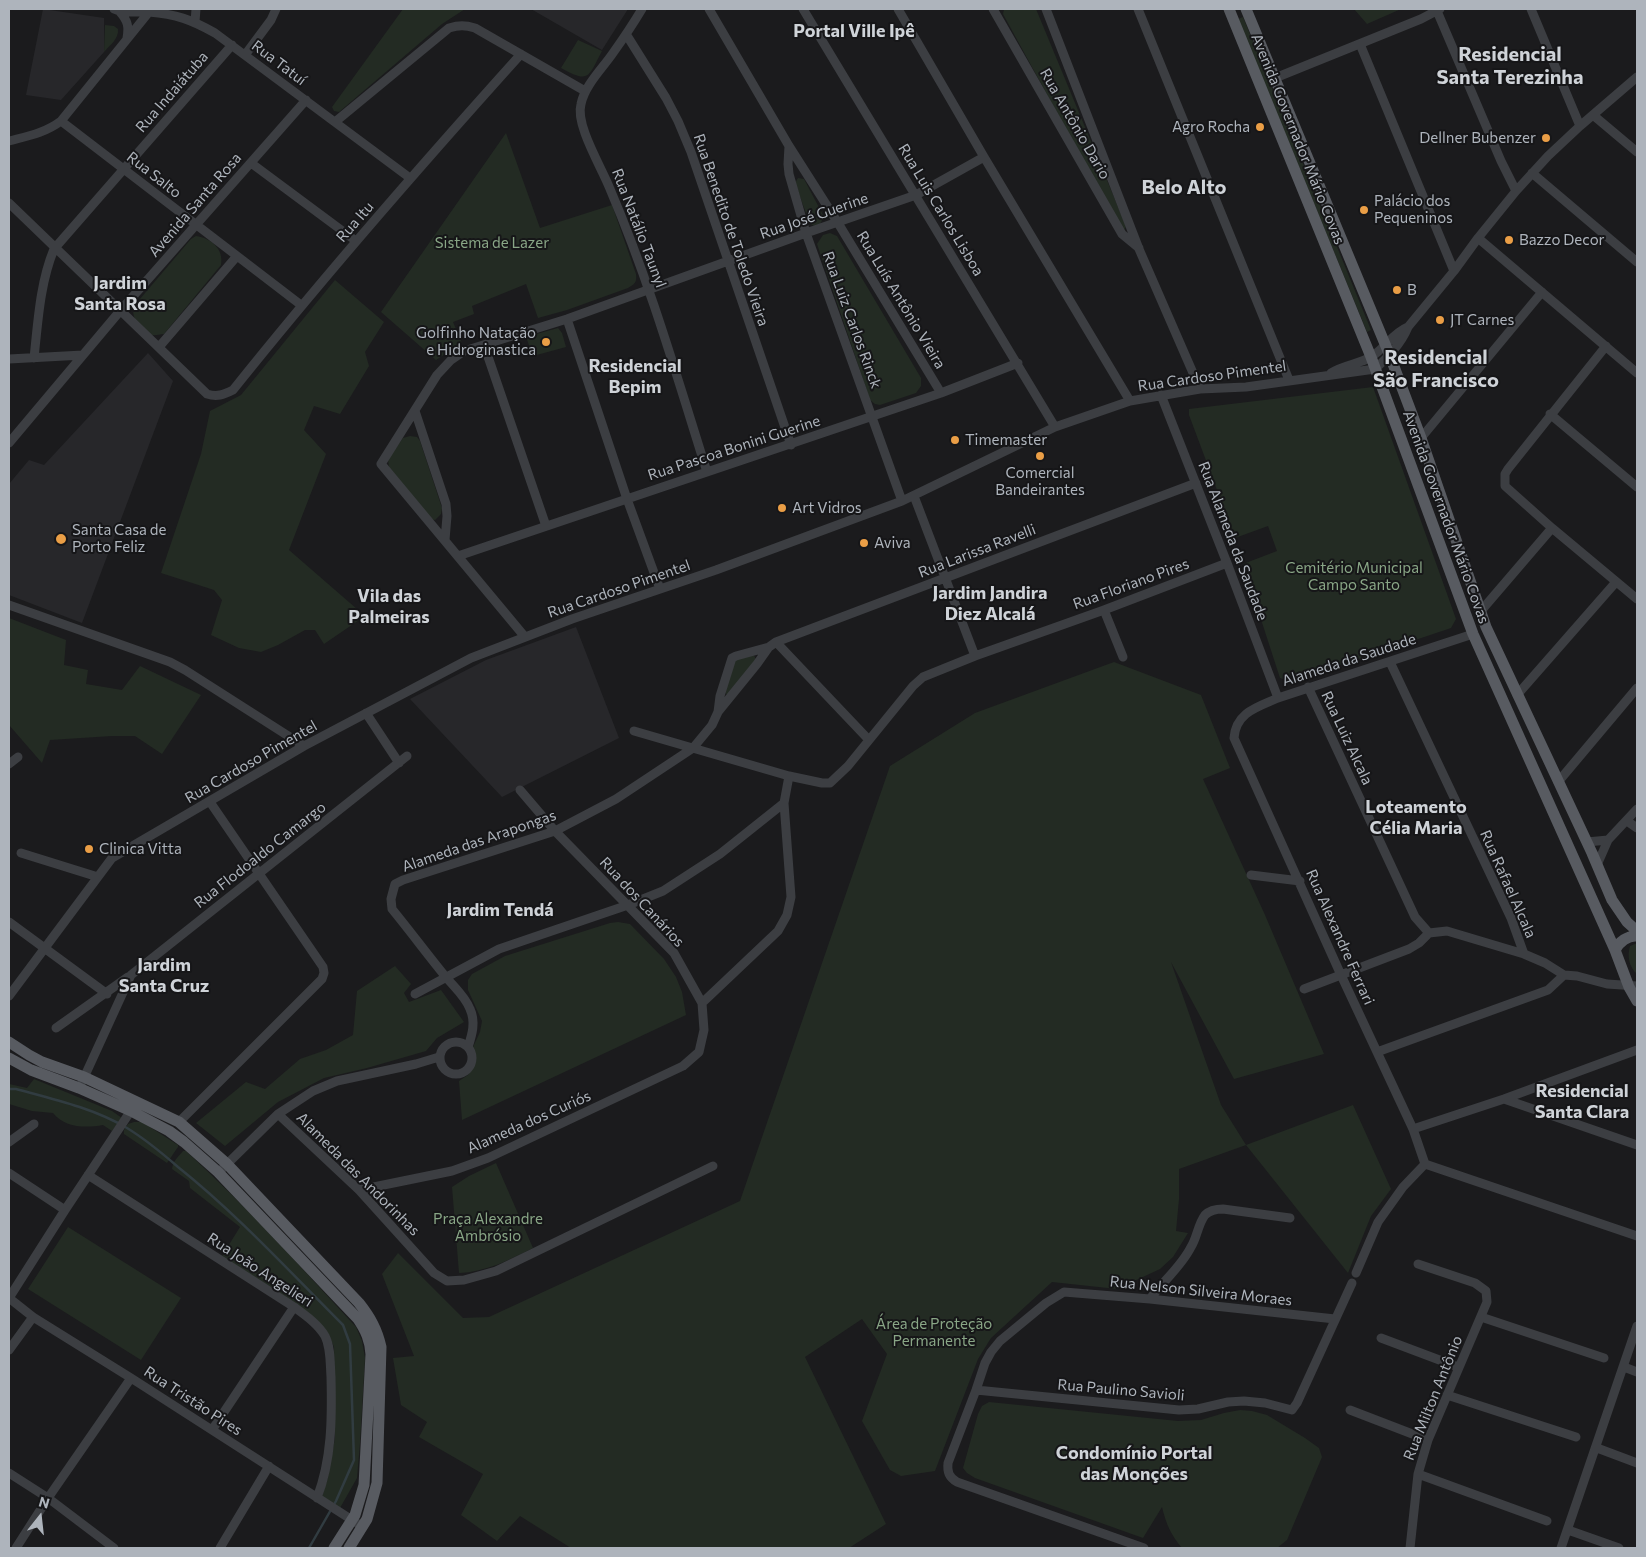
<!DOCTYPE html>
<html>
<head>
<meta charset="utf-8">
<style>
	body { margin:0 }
	#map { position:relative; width:1646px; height:1557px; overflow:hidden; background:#1b1b1d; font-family:Commissioner,sans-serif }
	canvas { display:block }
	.frame { position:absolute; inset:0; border:10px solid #aeb4bc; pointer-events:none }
	.north { position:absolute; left:15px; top:1492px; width:50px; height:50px; -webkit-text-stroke:4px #161618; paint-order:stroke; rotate:16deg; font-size:14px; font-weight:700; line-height:20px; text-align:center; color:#aeb4bc }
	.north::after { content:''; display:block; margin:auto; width:18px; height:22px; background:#aeb4bc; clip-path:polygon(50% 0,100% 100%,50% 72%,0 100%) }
</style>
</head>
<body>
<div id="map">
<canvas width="1646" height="1557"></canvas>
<div class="frame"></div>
<div class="north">N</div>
</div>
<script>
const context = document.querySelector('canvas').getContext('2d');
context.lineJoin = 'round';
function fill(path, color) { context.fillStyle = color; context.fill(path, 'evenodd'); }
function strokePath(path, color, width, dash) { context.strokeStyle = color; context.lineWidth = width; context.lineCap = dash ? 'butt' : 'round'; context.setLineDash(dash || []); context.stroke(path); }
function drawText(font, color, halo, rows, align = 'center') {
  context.font = font + ' Commissioner,sans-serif'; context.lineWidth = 4; context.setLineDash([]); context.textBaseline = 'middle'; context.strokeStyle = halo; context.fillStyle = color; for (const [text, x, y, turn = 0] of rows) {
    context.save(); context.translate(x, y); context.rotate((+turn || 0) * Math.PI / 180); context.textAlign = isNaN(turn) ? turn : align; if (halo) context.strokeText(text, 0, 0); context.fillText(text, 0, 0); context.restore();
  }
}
fill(new Path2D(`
	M43 9 104 18V52L61 100 26 95Z
	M531 9H628L602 50Z
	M148 353 173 381 82 623 9 595V484L29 460 44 465Z
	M576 627 619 738 502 797 410 699 486 660Z`), '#27272a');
fill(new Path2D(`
	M403 9H465L442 24 339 112 334 111 332 107Z
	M1004 9H1036L1126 226 1125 229 1120 228 1003 14Z
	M1354 9H1401L1367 24Z
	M1243 17 1371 330 1367 332 1238 19Z
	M105 25 114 26 118 29C119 39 110 45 104 52Z
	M578 40 602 51C588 77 590 84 561 68Z
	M506 133 540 228 612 205 636 274C637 282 635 284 628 288L567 310 538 318 526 284 472 306 474 314 453 322 462 343 436 360 381 312Z
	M798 178 804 179 824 217 820 224 815 226 810 224 795 183Z
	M830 233 837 236 921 378V386L916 393 880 405 875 404 870 400 817 244 823 235Z
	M196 236C211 238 224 249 221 265L164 334C160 334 155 336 152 335 141 332 130 317 134 306L191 239Z
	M335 280 384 322 365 352 369 366 340 414 314 406 304 430 326 454 289 550 365 616 324 644 315 630H305L278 645 261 652 239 648 211 635 222 600 214 590 161 573 201 454 210 411 241 395Z
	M558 328 562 333 566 347 533 356 526 337Z
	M1373 387 1456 619 1451 628 1290 682 1280 678 1243 564 1277 551 1268 526 1235 538 1189 415V409Z
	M410 436 417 437 420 441 442 508 441 514 435 520 430 519 389 468 388 459 403 438Z
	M9 618 66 640 64 665 88 670 86 684 122 690 140 666 201 695 162 754 135 736H112L50 740 42 763 9 725Z
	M754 655 756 660 728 695 725 693 734 660Z
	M1114 662 1201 695 1230 768 1203 779 1265 915 1324 1054 1234 1079 1171 962 1221 1105 1246 1145 1353 1105 1391 1189 1371 1216 1348 1273 1246 1145 1179 1169V1199L1176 1231 1188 1233 1173 1257 1160 1269 1117 1289 1052 1282 991 1338 978 1359 935 1471 901 1476 890 1470 862 1421 887 1354 862 1319 805 1357 886 1524 849 1548H571L520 1516 497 1541 461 1515 483 1474 419 1437 427 1422 401 1405 393 1358 414 1356 382 1274 398 1253 463 1318 489 1317 740 1201 890 766 975 713Z
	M618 922 630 924 664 959 676 977 682 992 686 1015 462 1120 459 1081 468 1075 472 1067 474 1060 473 1047 480 1032 482 1021 468 990V980L472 974 505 956 610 923Z
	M1635 944H1637V974C1629 967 1627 956 1630 946Z
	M395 966 411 984 404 993 409 1002 441 990 464 1022 437 1038 426 1051 367 1068 324 1078 278 1102 225 1146 196 1123 246 1082 265 1089 300 1059 326 1050 353 1035 357 991Z
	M34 1079 112 1111 122 1118 112 1131 103 1125C85 1128 65 1128 53 1113L32 1111 9 1104V1084L27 1088Z
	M134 1122H142L178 1145V1147L167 1163 124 1134V1130L128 1124Z
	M183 1151H186C246 1206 301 1267 356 1327L362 1341 365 1358 360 1443 357 1478 340 1508 322 1497 327 1480 335 1438 334 1347 328 1333 222 1256 240 1227 190 1188 189 1181 172 1169C173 1161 178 1157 183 1151Z
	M496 1163 533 1248C509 1260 486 1272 459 1273L452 1187 469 1176Z
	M68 1227 181 1298 141 1360 28 1289Z
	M989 1402 1178 1421 1201 1420 1224 1413 1240 1410 1252 1411 1267 1415 1305 1438 1319 1448 1322 1457 1287 1540 1277 1548H1182C1171 1535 1166 1524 1162 1507L1143 1538 975 1478 967 1473 963 1468 978 1414 982 1406Z`), '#232b23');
strokePath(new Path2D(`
	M9 1089H16C53 1099 93 1108 127 1128 145 1139 162 1153 178 1167 238 1215 289 1271 343 1325L350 1344 354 1460 336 1501 309 1548`), '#313c41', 2.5);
strokePath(new Path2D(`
	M114 9C124 14 138 11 149 12 176 14 192 20 215 33L410 178
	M642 9C633 24 623 39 613 53 602 69 585 85 581 104 575 125 602 168 610 189 649 280 677 377 707 472
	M709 9 789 146 838 223 941 393
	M803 9 1055 427
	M898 9 984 157 1130 401
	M993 9 1122 234 1139 248
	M1046 9 1139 249 1200 389
	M1138 9 1289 380
	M1531 9 1580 126
	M1437 11 1501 161 1516 191
	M120 12C128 21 129 27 127 38
	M195 22 196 9
	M626 34 666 98 678 121 691 152 791 445
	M1360 44 1454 271
	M245 55 271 20 276 9
	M1275 78 1421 19 1440 9
	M1593 115 1637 152
	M61 121 301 305
	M335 122 449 28C459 25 465 25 475 28L585 91
	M9 141C28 136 45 133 61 121L149 12
	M789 146 788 164 789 174 806 233 902 501
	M251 163 356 241
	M1532 173 1637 262
	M9 203 207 394C217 397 223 395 233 390 325 275 422 164 521 54
	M1478 238 1637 373
	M567 319 627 499 660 589
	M484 345 546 526
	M1606 346 1508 469 1505 474V486L1552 528 1637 599
	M159 347 237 256
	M34 358C38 321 40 283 54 249L232 45
	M9 359 83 355
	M1331 373C1343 365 1359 364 1371 357 1385 348 1393 333 1408 327
	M1161 395 1227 563 1278 698
	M415 411 446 504 447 516 445 540
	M1550 414 1637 487
	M1421 438 1542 292
	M9 443 120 311 306 100
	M914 496 975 656
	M458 556 941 393 1018 363
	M9 605 170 662 185 670 304 746
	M1104 610 1123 657
	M1480 612 1552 528
	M525 637 381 464 437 375 451 360 464 351 567 319 806 233 916 195 984 157
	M776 642 869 740
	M1390 662 1511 918 1524 954
	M1308 687 1415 917 1429 933
	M1517 695 1616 582
	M718 712 720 696 732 658 736 656 769 647
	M366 713 399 763
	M634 731 789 776 822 783H830L848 766 913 686 923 677 975 656 1104 610 1227 563
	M9 764 18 757
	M1558 782 1637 688
	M1627 821 1637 828
	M1608 840 1637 809
	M1587 842 1608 840 1597 865
	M21 853 98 877
	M1251 875 1300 881
	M9 922 107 994
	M1429 933 1447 931 1524 954 1545 963 1564 975 1577 976 1607 984 1637 986
	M1304 989 1409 949 1419 943 1429 933
	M415 994 499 949 628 905 663 891 720 854 784 803
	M9 996 112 858 304 746 471 658 572 619 716 570 902 501 1055 427 1130 401 1200 389 1246 387 1375 369C1388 357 1401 344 1408 327L1454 271 1478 238 1516 191 1548 156 1580 126 1637 77
	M702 1003 778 931 787 915 791 897 784 803 789 776
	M56 1028 128 977
	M440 1058a16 16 0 1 1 32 0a16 16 0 1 1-32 0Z
	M468 1047C472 1035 476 1022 470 1009 465 996 454 987 445 976 427 954 410 931 392 909L391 899 395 884 403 880 555 831 616 799 693 748 712 725 718 712 757 664 769 647 776 642 1196 483
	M1377 1052 1548 990 1564 975
	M82 1082 131 975 407 756
	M1504 1099 1637 1145
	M278 1114 359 1190 434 1273 447 1281 464 1280 496 1271 713 1166
	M179 1122 322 979 324 973 323 967 210 802
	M1413 1129 1504 1099 1637 1050
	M9 1142 34 1124
	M1425 1164 1413 1129 1341 975 1234 738C1236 712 1258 707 1278 698L1473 634
	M1425 1164 1637 1236
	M223 1168 278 1114 313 1091 337 1081 416 1064 439 1057
	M9 1173 65 1210
	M88 1175 294 1307C305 1315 318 1324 325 1336 331 1348 330 1363 331 1377 332 1418 332 1459 317 1498
	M359 1190 452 1171 488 1158 683 1066 699 1052 704 1030 702 1003 674 953 555 831 520 790
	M1356 1273 1378 1222 1403 1187 1425 1164
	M9 1298 33 1317 131 1378 363 1527
	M9 1298 65 1210 134 1106
	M1150 1299C1163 1281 1181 1267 1191 1247 1197 1238 1198 1224 1205 1215 1210 1210 1216 1209 1223 1209L1290 1218
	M1481 1317 1604 1358
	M1381 1338 1458 1367
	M9 1350 33 1317
	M1624 1367 1637 1372
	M976 1390 1179 1410 1198 1409 1228 1402 1244 1401 1265 1403 1292 1410 1297 1403 1352 1283
	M1447 1395 1576 1437
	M1350 1410 1428 1440
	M212 1430 294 1307
	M1597 1448 1637 1463
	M9 1473 48 1498 114 1548
	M1418 1474 1547 1521
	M1568 1530 1619 1548
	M16 1548 48 1498 131 1378
	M220 1548 269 1466
	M1144 1548 957 1482C949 1477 947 1472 948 1463L976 1390 985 1363 991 1352 1000 1341 1046 1303 1064 1292 1150 1299 1335 1319
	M1410 1548 1418 1474 1428 1440 1487 1302 1486 1291 1475 1283 1418 1264
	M1561 1548 1637 1326`), '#3c3e42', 9);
strokePath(new Path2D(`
	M1229 9 1371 357 1473 634 1615 950 1629 987 1637 1001
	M1246 9 1390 356 1421 438 1486 627 1592 853 1612 900 1627 922 1637 931
	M1615 950C1619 942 1628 935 1637 936
	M9 1042 29 1055 42 1062 84 1077 179 1122 227 1164 359 1303C370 1317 377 1329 381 1347L377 1483 367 1519 349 1548
	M9 1058 31 1070 79 1088 131 1111 169 1131 184 1142 218 1172 358 1319C366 1331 370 1340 371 1354L364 1485 355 1515 334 1548`), '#585b61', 11);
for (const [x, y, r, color] of [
	[1260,127,5,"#ea9e46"],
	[1546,138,5,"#ea9e46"],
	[1364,210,5,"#ea9e46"],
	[1509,240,5,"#ea9e46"],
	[1397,290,5,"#ea9e46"],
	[1440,320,5,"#ea9e46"],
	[546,342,5,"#ea9e46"],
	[955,440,5,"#ea9e46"],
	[1040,456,5,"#ea9e46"],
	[782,508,5,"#ea9e46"],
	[61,539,6,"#ea9e46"],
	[864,543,5,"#ea9e46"],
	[89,849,5,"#ea9e46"]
]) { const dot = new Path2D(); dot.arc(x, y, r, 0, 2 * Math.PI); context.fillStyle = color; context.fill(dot); strokePath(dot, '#161618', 2); }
drawText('15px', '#aeb4bc', '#161618', [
	["Rua Tatuí",279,63,37],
	["Rua Indaiátuba",172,92,-49],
	["Rua Antônio Dario",1075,124,60],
	["Avenida Governador Mário Covas",1298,139,68],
	["Rua Salto",154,175,38],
	["Avenida Santa Rosa",195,205,-49],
	["Rua Luis Carlos Lisboa",941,210,59],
	["Rua José Guerine",814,216,-19],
	["Rua Itu",355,222,-49],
	["Rua Natálio Taunyl",639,228,69],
	["Rua Benedito de Toledo Vieira",731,230,71],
	["Rua Luís Antônio Vieira",901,300,59],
	["Rua Luiz Carlos Rinck",852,320,70],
	["Rua Cardoso Pimentel",1212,376,-8],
	["Rua Pascoa Bonini Guerine",734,448,-18],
	["Avenida Governador Mário Covas",1446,517,70],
	["Rua Alameda da Saudade",1233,541,69],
	["Rua Larissa Ravelli",977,551,-21],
	["Rua Floriano Pires",1131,584,-20],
	["Rua Cardoso Pimentel",619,589,-19],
	["Alameda da Saudade",1349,660,-18],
	["Rua Luiz Alcala",1347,738,65],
	["Rua Cardoso Pimentel",251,762,-30],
	["Alameda das Arapongas",479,841,-19],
	["Rua Flodoaldo Camargo",260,855,-38],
	["Rua Rafael Alcala",1508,884,66],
	["Rua dos Canários",642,902,47],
	["Rua Alexandre Ferrari",1340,937,66],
	["Alameda dos Curiós",529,1122,-24],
	["Alameda das Andorinhas",358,1174,45],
	["Rua João Angelieri",260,1270,33],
	["Rua Nelson Silveira Moraes",1201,1291,6],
	["Rua Paulino Savioli",1121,1390,5],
	["Rua Milton Antônio",1433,1398,-68],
	["Rua Tristão Pires",193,1401,33]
]);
drawText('15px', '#aeb4bc', '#161618', [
	["Agro Rocha",1250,127,"right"],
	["Dellner Bubenzer",1536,138,"right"],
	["Palácio dos",1374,201],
	["Pequeninos",1374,218],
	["Bazzo Decor",1519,240],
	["B",1407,290],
	["JT Carnes",1450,320],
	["Golfinho Natação",536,333,"right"],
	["e Hidroginastica",536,350,"right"],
	["Timemaster",965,440],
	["Comercial",1040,473,"center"],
	["Bandeirantes",1040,490,"center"],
	["Art Vidros",792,508],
	["Santa Casa de",72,530],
	["Porto Feliz",72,547],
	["Aviva",874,543],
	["Clinica Vitta",99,849]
], 'left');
drawText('15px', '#89a686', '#161618', [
	["Sistema de Lazer",492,243],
	["Cemitério Municipal",1354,568],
	["Campo Santo",1354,585],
	["Praça Alexandre",488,1219],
	["Ambrósio",488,1236],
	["Área de Proteção",934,1324],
	["Permanente",934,1341]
]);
drawText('bold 18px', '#cfd3d8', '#161618', [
	["Portal Ville Ipê",854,31],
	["Jardim",120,283],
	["Santa Rosa",120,304],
	["Residencial",635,366],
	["Bepim",635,387],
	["Jardim Jandira",990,593],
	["Diez Alcalá",990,614],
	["Vila das",389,596],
	["Palmeiras",389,617],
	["Loteamento",1416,807],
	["Célia Maria",1416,828],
	["Jardim Tendá",500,910],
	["Jardim",164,965],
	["Santa Cruz",164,986],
	["Residencial",1582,1091],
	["Santa Clara",1582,1112],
	["Condomínio Portal",1134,1453],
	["das Monções",1134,1474]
]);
drawText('bold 20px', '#cfd3d8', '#161618', [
	["Residencial",1510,54],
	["Santa Terezinha",1510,77],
	["Belo Alto",1184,187],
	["Residencial",1436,357],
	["São Francisco",1436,380]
]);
</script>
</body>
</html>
